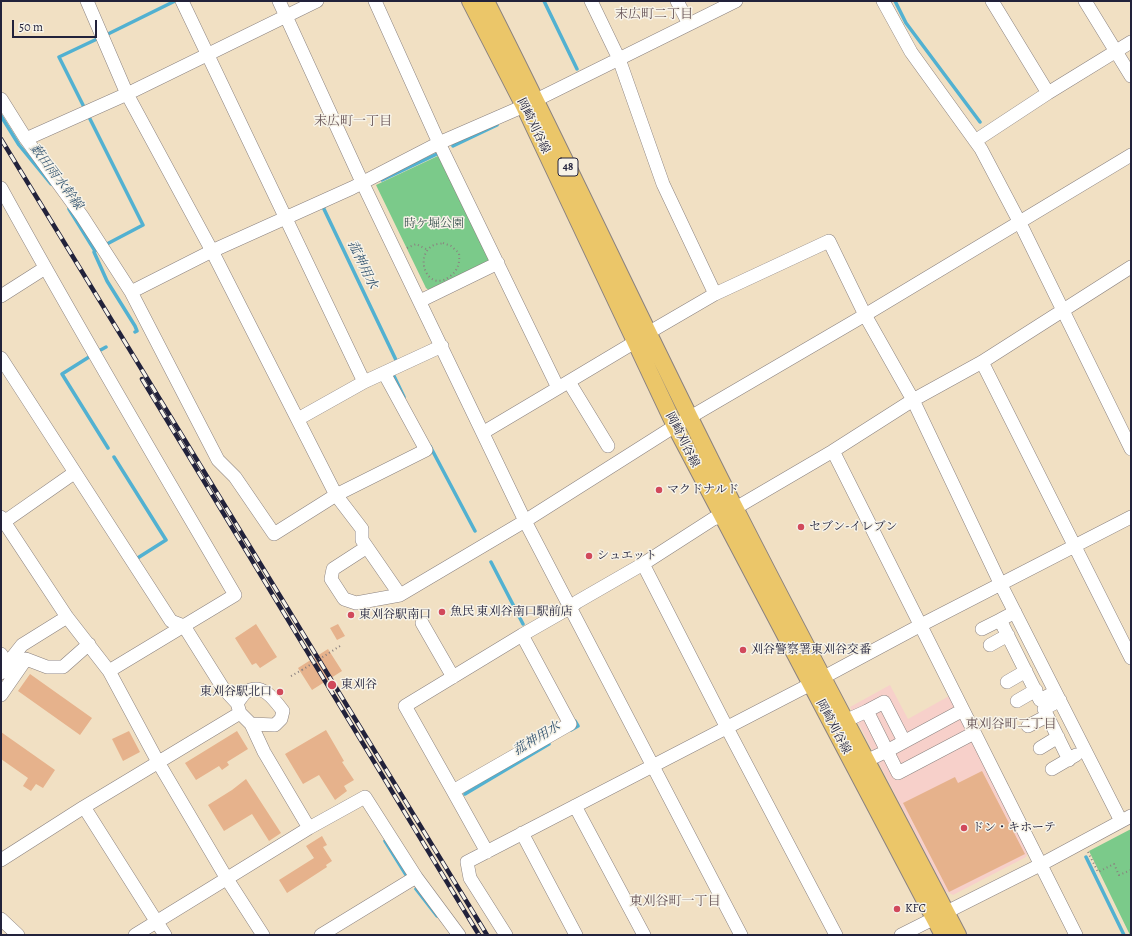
<!DOCTYPE html>
<html>
<head>
<meta charset="utf-8">
<style>
	body { margin:0 }
	#map { position:relative; width:1132px; height:936px; overflow:hidden; background:#f1e0c3; font-family:Alegreya,serif }
	canvas { display:block }
	.frame { position:absolute; inset:0; border:2px solid #22223b; pointer-events:none }
	.scale { position:absolute; left:12px; top:20px; width:85px; height:18px; box-sizing:border-box; border:2px solid #22223b; border-top:0; padding-left:5px; font-size:12px; line-height:14px; white-space:nowrap; color:#22223b; -webkit-text-stroke:3px #f7f3e8; paint-order:stroke }
</style>
</head>
<body>
<div id="map">
<canvas width="1132" height="936"></canvas>
<div class="frame"></div>
<div class="scale">50 m</div>
</div>
<script>
const context = document.querySelector('canvas').getContext('2d');
context.lineJoin = 'round';
function fill(path, color) { context.fillStyle = color; context.fill(path, 'evenodd'); }
function strokePath(path, color, width, dash) { context.strokeStyle = color; context.lineWidth = width; context.lineCap = dash ? 'butt' : 'round'; context.setLineDash(dash || []); context.stroke(path); }
function drawText(font, color, halo, rows, align = 'center') {
  context.font = font + ' Alegreya,"Noto Serif JP",serif'; context.lineWidth = 3; context.setLineDash([]); context.textBaseline = 'middle'; context.strokeStyle = halo; context.fillStyle = color; for (const [text, x, y, turn = 0] of rows) {
    context.save(); context.translate(x, y); context.rotate((+turn || 0) * Math.PI / 180); context.textAlign = isNaN(turn) ? turn : align; if (halo) context.strokeText(text, 0, 0); context.fillText(text, 0, 0); context.restore();
  }
}
fill(new Path2D(`
	M890 685 908 719 949 696 1028 851 1026 857 953 895 945 891 850 707Z`), '#f7d0ca');
fill(new Path2D(`
	M440 155 492 259 431 292 426 288 376 185Z
	M1131 829V935H1130L1089 851Z`), '#7bca8a');
strokePath(new Path2D(`
	M544 1 577 69
	M895 1 906 23 980 122
	M106 35 175 1
	M84 107 59 57 97 39
	M1 116 19 145 51 184
	M89 117 143 225 105 245
	M453 146 497 125
	M382 180 439 153
	M325 206 323 207 396 360
	M69 209 95 251
	M95 250 94 252 107 281 135 326 137 331 135 332
	M97 352 106 347
	M89 357 62 374 108 448
	M394 376 404 397
	M430 446 475 531
	M114 457 166 540 136 559
	M491 562 523 624
	M571 730 578 726 575 721
	M465 794 549 744
	M385 841 408 878
	M1086 857 1124 935
	M416 889 437 916`), '#52b1d1', 3.5);
fill(new Path2D(`
	M256 624 277 657 260 668 256 663 252 665 235 638Z
	M338 624 345 636 337 640 330 628Z
	M328 649 342 671 312 690 298 668Z
	M30 674 92 718 80 735 18 691Z
	M326 730 344 761 342 762 354 780 344 786 347 791 335 800 319 775 303 784 285 754Z
	M129 731 140 752 123 761 112 739Z
	M237 731 248 749 227 762 229 765 222 770 219 766 196 780 185 763Z
	M1 732 55 770 43 788 36 784 31 791 23 786 28 778 1 759Z
	M982 771 1025 854 949 892 903 803 955 777 958 783Z
	M246 779 281 833 269 841 252 814 224 831 208 805 232 790Z
	M322 836 327 845 323 847 332 861 326 865 327 867 287 893 279 880 314 858 306 846Z`), '#e6b28c');
const minor = new Path2D(`
	M87 1 127 94 212 251 131 292
	M182 1 364 382
	M279 1 362 182 525 521 741 935
	M375 1 439 143 558 388 635 342
	M591 1 619 59 663 184 715 294
	M677 1 689 24
	M883 1 911 52 981 149 1020 223 1131 449
	M992 1 1048 93
	M1085 1 1131 76
	M1 99 26 139 82 216 131 292 218 460 235 477 274 534 336 495 426 450 384 373
	M26 139 127 94 317 1
	M975 141 1048 93 1131 42
	M1 188C76 325 156 460 235 595L109 671
	M1 296 45 268
	M420 301 498 263
	M648 333 715 294 829 241 865 315 913 400 1001 585 1121 821
	M1 358 171 621 184 626 223 688 237 703 240 713 251 724 264 752 309 828
	M982 362 1131 658
	M569 382 608 446
	M298 419 364 382 442 346
	M484 432 558 388
	M833 451C915 612 994 774 1076 935
	M1 517 67 617 109 671 158 762 227 879 263 935
	M1 524 74 473
	M367 547 333 569 331 579 344 599 356 603 400 595 525 521 675 426 865 315 1131 155
	M643 564 713 519 722 516 833 451 913 400 982 362 1131 267
	M400 595 362 540V529L336 495 212 251 352 188 439 143 524 106 736 1
	M1015 612 1000 620 1040 700 1055 692
	M422 623 453 677
	M982 629 1000 620
	M522 635 570 724 453 791 405 706 522 635 571 607 577 602 643 564 727 728 836 935
	M990 645 1008 635
	M1 654 7 664 1 673
	M7 664 22 645 67 617
	M1007 682 1026 671
	M1 695 26 659 47 667H63L89 644
	M1060 700 1044 709 1069 760
	M1017 701 1036 690
	M237 703C240 700 243 694 246 692 262 682 274 699 283 711L281 719 275 725 251 724
	M867 711 884 702 904 741
	M845 721 867 711 887 751 963 710
	M1028 726 1047 716
	M1040 748 1058 737
	M866 761 887 751 898 773 974 733
	M1052 769 1076 755
	M453 791 487 852
	M575 806 644 935
	M84 807 165 935
	M522 833 576 935
	M1 860 84 807 240 713
	M1 919 18 935
	M135 935 309 828 365 797 416 877 459 935
	M321 935 416 877
	M506 935 470 878 467 862 811 684 921 625 1131 517
	M901 935 1040 865 1131 816`);
const major = new Path2D(`
	M470 1 524 106 675 426 943 935
	M486 1C571 168 649 339 734 506 807 650 884 792 958 935`);
strokePath(minor, '#8a817f', 14);
strokePath(major, '#8a817f', 18);
strokePath(new Path2D(`
	M443 243 451 246 459 253C460 263 458 271 449 277 427 293 413 255 434 245 436 244 440 244 443 243Z
	M407 248 416 244 428 250
	M329 653 340 646
	M291 676 302 670
	M1088 852 1098 872 1114 864 1119 875 1131 870`), '#8a817f', 2, [1, 3]);
strokePath(minor, '#fff', 13);
strokePath(major, '#ebc669', 16);
const rail = new Path2D(`
	M1 139 487 935
	M142 379 479 935`);
strokePath(rail, '#22223b', 4.5);
strokePath(rail, '#f7f3e8', 3, [9]);
strokePath(new Path2D(`
	M302 670 329 653`), '#8a817f', 2, [1, 3]);
for (const [x, y, r, color] of [
	[659,490,4,"#d1495b"],
	[801,527,4,"#d1495b"],
	[589,556,4,"#d1495b"],
	[442,612,4,"#d1495b"],
	[351,615,4,"#d1495b"],
	[743,650,4,"#d1495b"],
	[332,685,5,"#d1495b"],
	[280,692,4,"#d1495b"],
	[964,828,4,"#d1495b"],
	[897,909,4,"#d1495b"]
]) { const dot = new Path2D(); dot.arc(x, y, r, 0, 2 * Math.PI); context.fillStyle = color; context.fill(dot); strokePath(dot, '#f7f3e8', 1.5); }
for (const [x, y, w] of [
	[568,167,20]
]) { const box = new Path2D(); box.roundRect(x - w / 2, y - 9, w, 18, 3); context.fillStyle = '#f7f3e8'; context.fill(box); strokePath(box, '#22223b', 1); }
drawText('bold 11px', '#22223b', null, [
	["48",568,167]
]);
drawText('12px', '#22223b', '#f7f3e8', [
	["岡崎刈谷線",533,126,64],
	["岡崎刈谷線",682,440,63],
	["岡崎刈谷線",833,727,62]
]);
drawText('12px', '#3d5453', '#f7f3e8', [
	["時ケ堀公園",434,224]
]);
drawText('12px', '#22223b', '#f7f3e8', [
	["マクドナルド",667,490],
	["セブン-イレブン",809,527],
	["シュエット",597,556],
	["魚民 東刈谷南口駅前店",450,612],
	["東刈谷駅南口",359,615],
	["刈谷警察署東刈谷交番",751,650],
	["東刈谷",341,685],
	["東刈谷駅北口",272,692,"right"],
	["ドン・キホーテ",972,828],
	["KFC",905,909]
], 'left');
drawText('13px', '#675457', '#f7f3e8', [
	["末広町二丁目",654,15],
	["末広町一丁目",353,122],
	["東刈谷町二丁目",1011,725],
	["東刈谷町一丁目",675,902]
]);
drawText('italic 13px', '#335470', '#f7f3e8', [
	["薮田雨水幹線",56,177,53],
	["菰神用水",362,265,64],
	["菰神用水",537,739,-31]
]);
</script>
</body>
</html>
